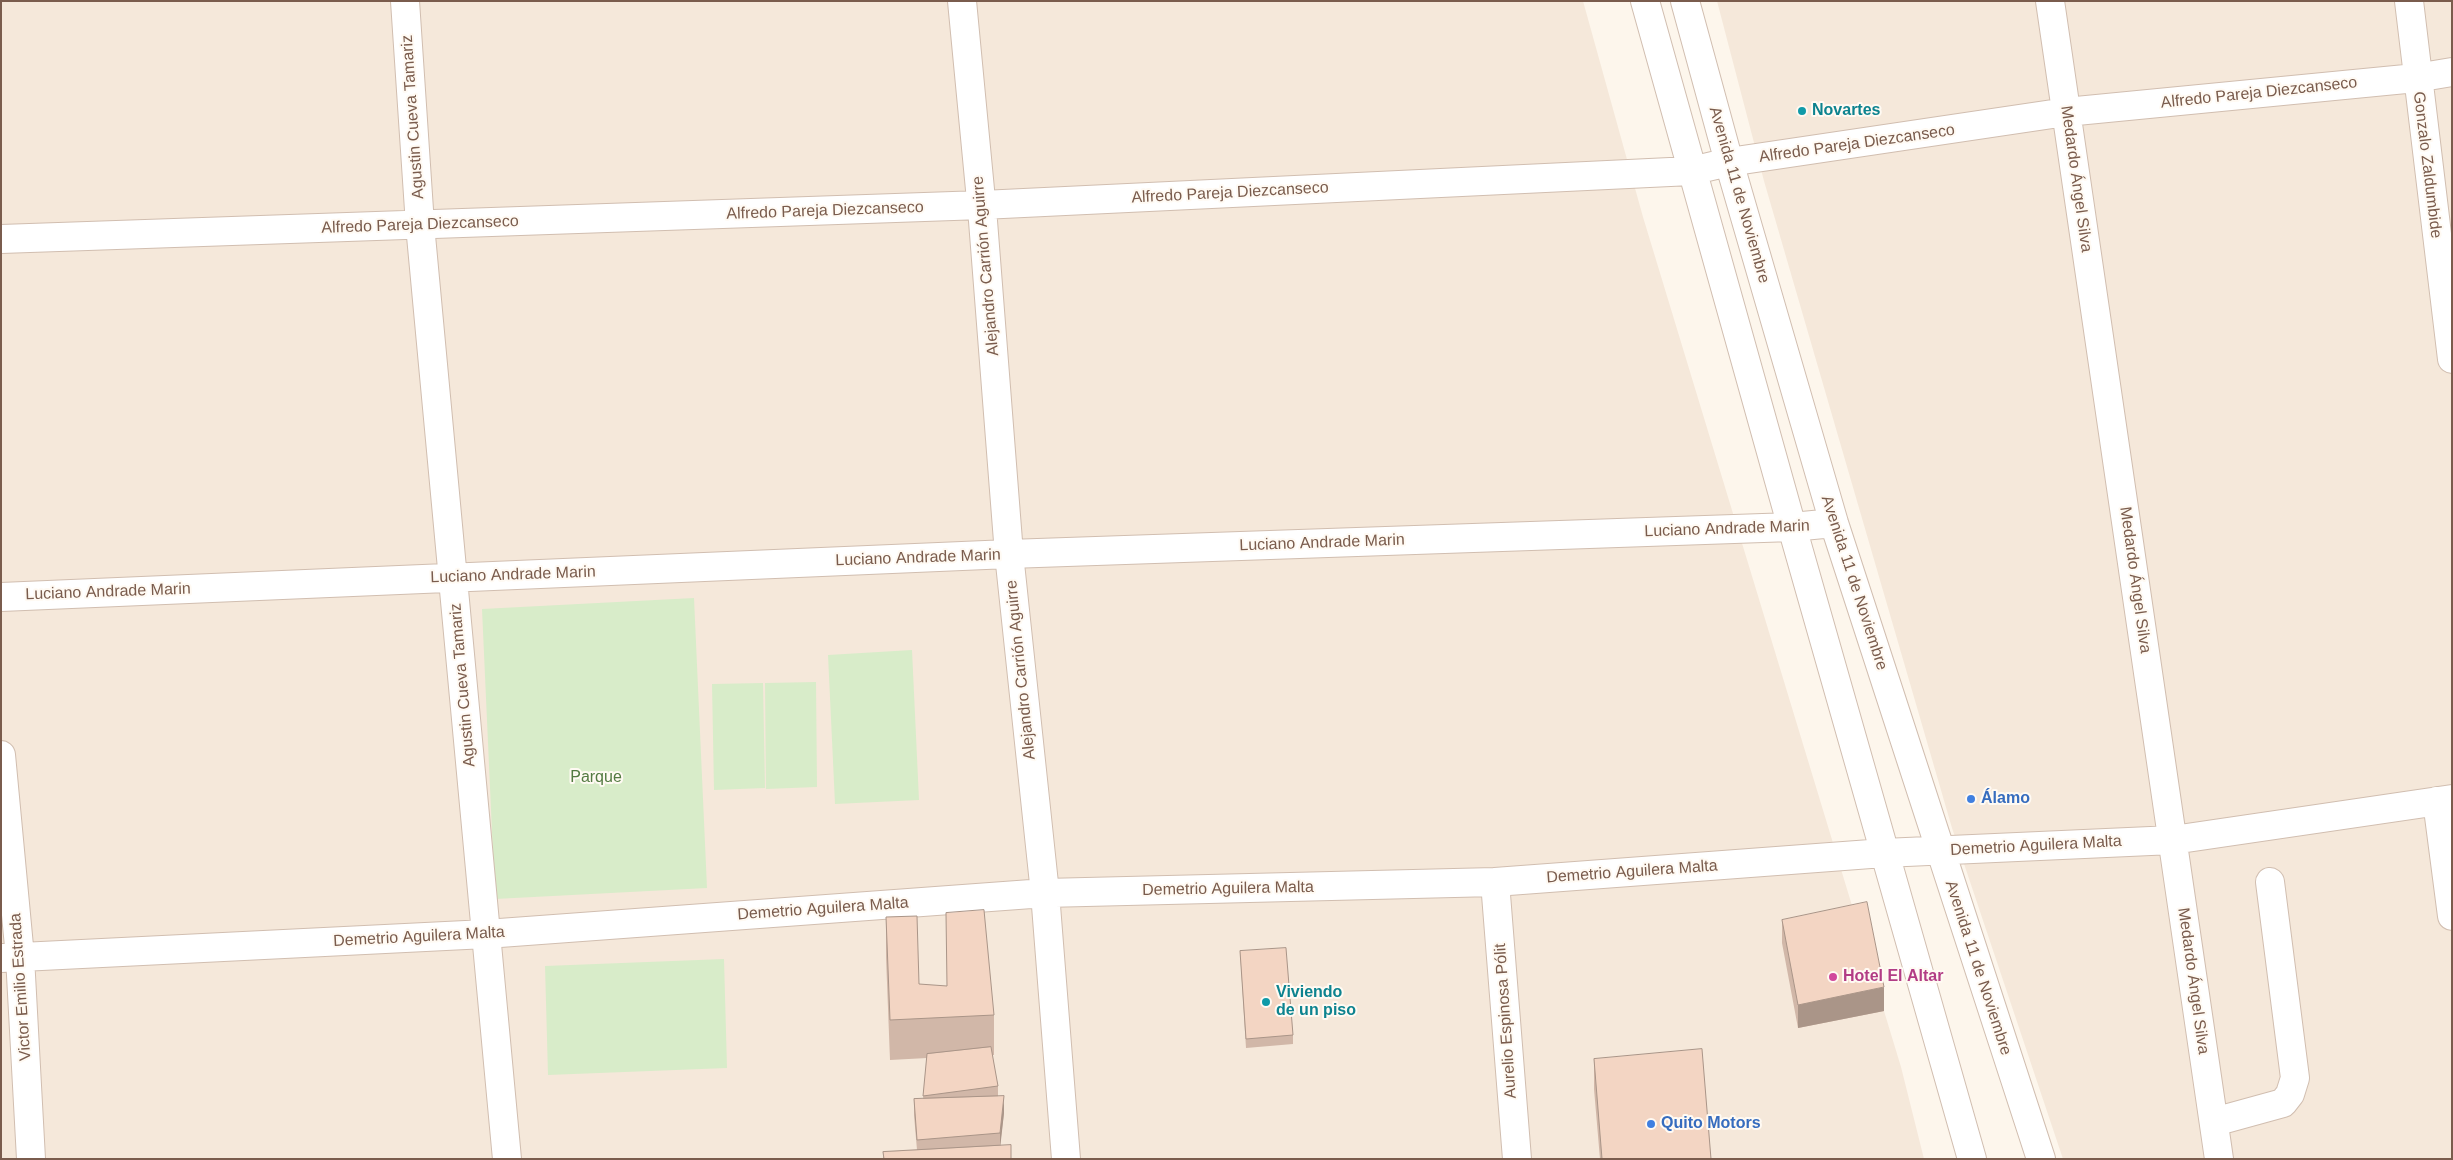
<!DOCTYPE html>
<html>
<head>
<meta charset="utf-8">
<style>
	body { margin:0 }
	#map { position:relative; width:2453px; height:1160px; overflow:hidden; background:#fdf6ec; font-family:Arial,sans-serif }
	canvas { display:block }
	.frame { position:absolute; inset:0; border:2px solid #7a5c4d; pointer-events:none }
</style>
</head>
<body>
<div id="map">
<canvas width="2453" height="1160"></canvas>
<div class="frame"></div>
</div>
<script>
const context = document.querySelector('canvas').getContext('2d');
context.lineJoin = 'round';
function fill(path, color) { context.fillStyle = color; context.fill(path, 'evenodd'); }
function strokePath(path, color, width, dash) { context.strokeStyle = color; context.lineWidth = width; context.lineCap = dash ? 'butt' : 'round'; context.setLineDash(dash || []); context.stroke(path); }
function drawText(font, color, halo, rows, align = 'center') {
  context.font = font + ' Arial,sans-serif'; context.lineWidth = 4; context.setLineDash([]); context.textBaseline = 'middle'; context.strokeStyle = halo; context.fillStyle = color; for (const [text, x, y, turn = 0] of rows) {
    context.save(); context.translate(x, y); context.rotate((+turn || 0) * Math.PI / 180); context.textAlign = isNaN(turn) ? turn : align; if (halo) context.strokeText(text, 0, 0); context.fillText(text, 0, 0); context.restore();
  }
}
fill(new Path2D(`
	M1 1H1583L1643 217 1901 1067 1924 1159H1Z
	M1717 1H2452V1159H2063L1952 828 1764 181Z`), '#f5e8da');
fill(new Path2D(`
	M694 598 707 888 495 899 482 609Z
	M912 650 919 800 835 804 828 655Z
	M816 682 817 787 766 789 765 683Z
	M763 683 765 788 714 790 712 684Z
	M724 959 727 1068 548 1075 545 966Z`), '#d8ecc9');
const minor = new Path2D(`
	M405 1 420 225 507 1159
	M962 1 983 221 1009 554 1045 893 1066 1159
	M1645 1 1792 527 1972 1159
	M1685 1 1729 162 1834 523 2041 1159
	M2050 1 2219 1159
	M2409 1 2452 359
	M1 239 982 205 1691 171 1729 162 2066 112 2416 78 2452 72
	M1 597 1009 554 1792 527 1834 523
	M1 755 20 957 31 1159
	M2437 801 2452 916
	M1495 882 1517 1159
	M1 958 486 934 1045 893 1495 882 1884 853 2173 840 2452 799
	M2214 1122 2283 1103 2290 1094 2295 1078 2270 882`);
strokePath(minor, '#d1beb0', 30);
strokePath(minor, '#fff', 28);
fill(new Path2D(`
	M886 917 919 984 994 1015V1055H992L998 1086V1097L1004 1113 1000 1145 1011 1159H883V1152L917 1150 914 1115V1099H923L927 1058 890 1060 886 957Z
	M1782 920 1884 1011 1798 1028 1782 943Z
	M1240 951 1293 1035V1044L1246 1048Z
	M1594 1059 1711 1159H1600L1594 1089Z`), '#d1b7a8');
fill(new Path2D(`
	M1884 987V1011L1798 1028V1005Z
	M1004 1096V1113L1000 1149V1133Z`), '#aa9588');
const building = new Path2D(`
	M1867 902 1884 987 1798 1005 1782 920Z
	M984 910 994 1015 890 1020 886 917 917 916 919 984 947 986 946 913Z
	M1286 948 1293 1035 1246 1039 1240 951Z
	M991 1047 998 1086 923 1096 927 1054Z
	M1702 1049 1711 1159H1602L1594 1059Z
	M1004 1096 1000 1133 917 1140 914 1099Z
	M1011 1145V1159H884L883 1152Z`);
fill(building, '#f3d5c3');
strokePath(building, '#aa9588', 1);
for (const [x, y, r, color] of [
	[1802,111,5,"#0f9aa8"],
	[1971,799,5,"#3f7fe0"],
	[1833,977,5,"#d1479c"],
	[1266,1002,5,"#0f9aa8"],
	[1651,1124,5,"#3f7fe0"]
]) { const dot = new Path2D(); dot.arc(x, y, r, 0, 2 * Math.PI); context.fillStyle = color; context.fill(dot); strokePath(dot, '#fffaf3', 2); }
drawText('16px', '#7a5c4d', '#fffaf3', [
	["Alfredo Pareja Diezcanseco",2259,93,-6],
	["Agustin Cueva Tamariz",413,117,-94],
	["Alfredo Pareja Diezcanseco",1857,144,-8],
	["Gonzalo Zaldumbide",2427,165,83],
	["Medardo Ángel Silva",2076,179,82],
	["Alfredo Pareja Diezcanseco",1230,193,-3],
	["Avenida 11 de Noviembre",1739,195,74],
	["Alfredo Pareja Diezcanseco",825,211,-2],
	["Alfredo Pareja Diezcanseco",420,225,-2],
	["Alejandro Carrión Aguirre",986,266,-95],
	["Luciano Andrade Marin",1727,529,-2],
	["Luciano Andrade Marin",1322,543,-2],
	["Luciano Andrade Marin",918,558,-2],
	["Luciano Andrade Marin",513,575,-2],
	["Medardo Ángel Silva",2135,580,82],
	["Avenida 11 de Noviembre",1854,583,72],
	["Luciano Andrade Marin",108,592,-2],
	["Alejandro Carrión Aguirre",1021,670,-96],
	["Agustin Cueva Tamariz",463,685,-95],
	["Demetrio Aguilera Malta",2036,846,-3],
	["Demetrio Aguilera Malta",1632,872,-4],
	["Demetrio Aguilera Malta",1228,889,-1],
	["Demetrio Aguilera Malta",823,909,-4],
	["Demetrio Aguilera Malta",419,937,-3],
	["Avenida 11 de Noviembre",1978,968,72],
	["Medardo Ángel Silva",2193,981,82],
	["Victor Emilio Estrada",21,987,-94],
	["Aurelio Espinosa Pólit",1506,1021,-94]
]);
drawText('bold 16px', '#0d838f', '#fffaf3', [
	["Novartes",1812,111],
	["Viviendo",1276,993],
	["de un piso",1276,1011]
], 'left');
drawText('16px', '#537a41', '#fffaf3', [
	["Parque",596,778]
]);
drawText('bold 16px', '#366cbe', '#fffaf3', [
	["Álamo",1981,799],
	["Quito Motors",1661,1124]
], 'left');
drawText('bold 16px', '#b23c85', '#fffaf3', [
	["Hotel El Altar",1843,977]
], 'left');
</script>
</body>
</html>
